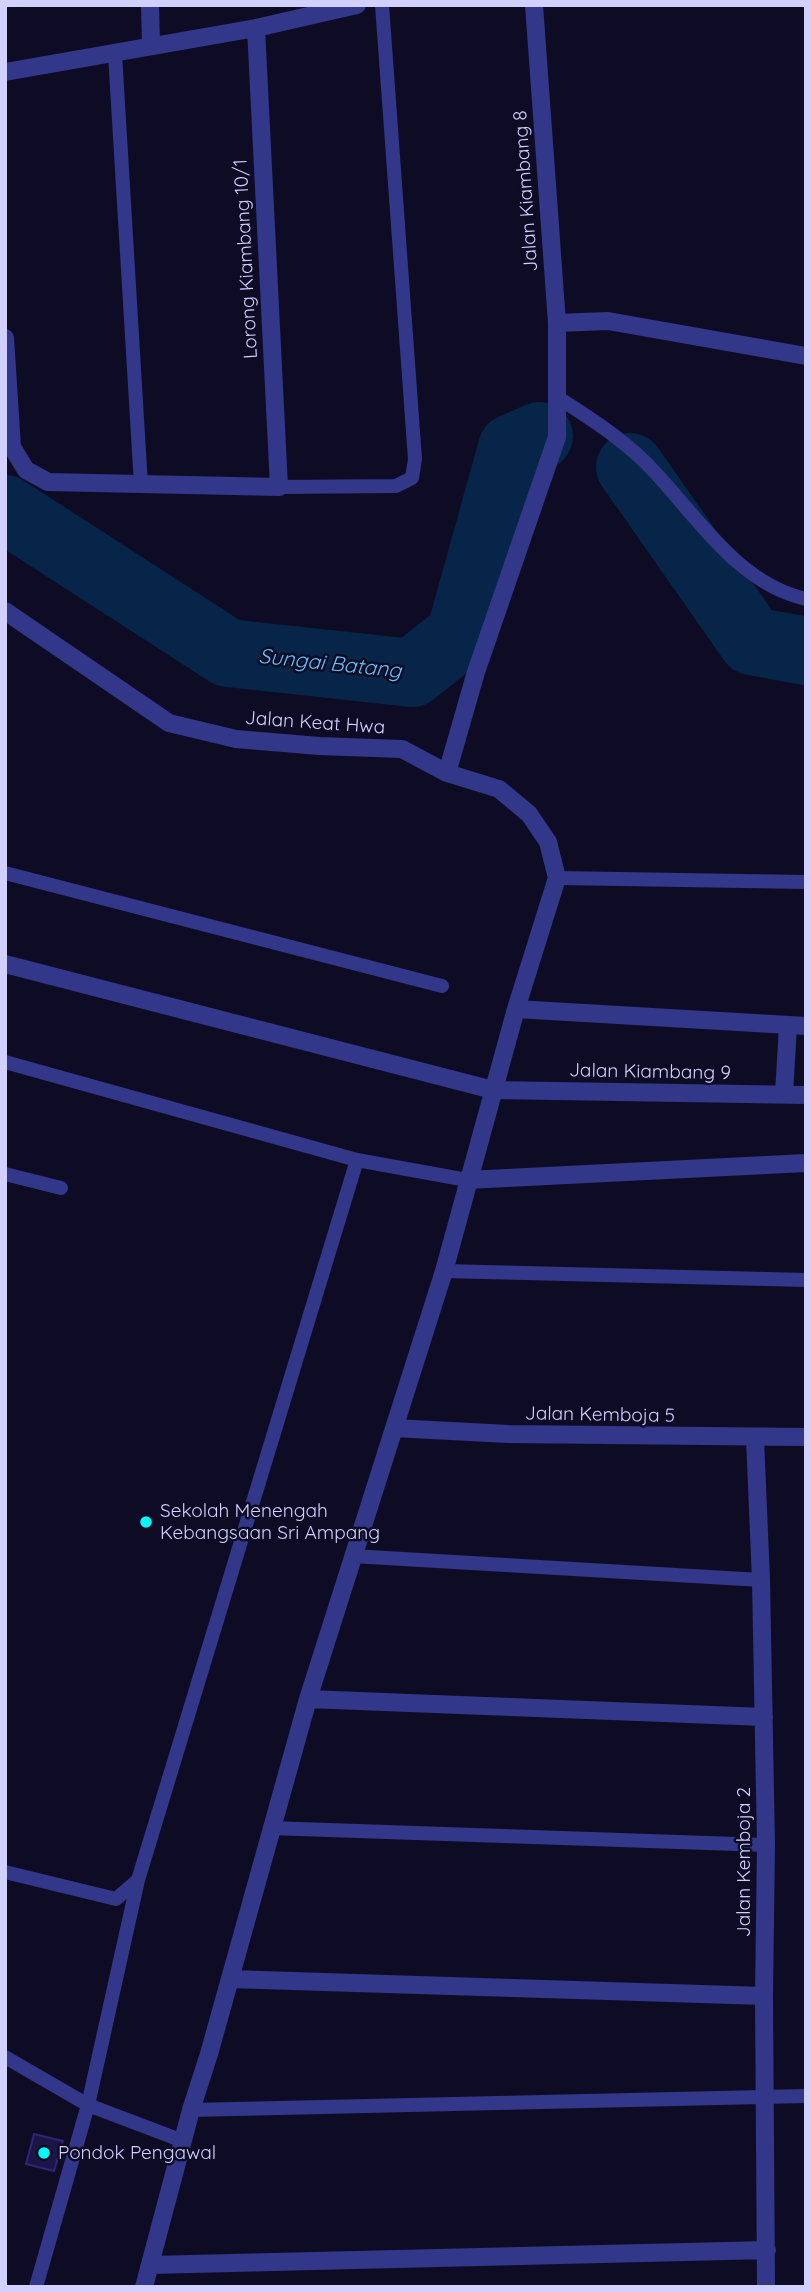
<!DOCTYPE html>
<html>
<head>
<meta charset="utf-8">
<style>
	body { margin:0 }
	#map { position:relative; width:811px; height:2292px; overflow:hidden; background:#0e0c25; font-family:Quicksand,sans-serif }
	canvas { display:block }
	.frame { position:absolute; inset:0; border:7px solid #d1d0ff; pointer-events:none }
</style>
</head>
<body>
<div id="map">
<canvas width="811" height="2292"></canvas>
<div class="frame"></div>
</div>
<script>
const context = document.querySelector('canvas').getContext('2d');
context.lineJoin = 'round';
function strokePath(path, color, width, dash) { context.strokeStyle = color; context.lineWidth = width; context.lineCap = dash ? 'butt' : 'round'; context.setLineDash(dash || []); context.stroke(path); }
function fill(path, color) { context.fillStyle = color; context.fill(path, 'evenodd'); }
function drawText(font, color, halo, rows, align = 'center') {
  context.font = font + ' Quicksand,sans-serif'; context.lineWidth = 5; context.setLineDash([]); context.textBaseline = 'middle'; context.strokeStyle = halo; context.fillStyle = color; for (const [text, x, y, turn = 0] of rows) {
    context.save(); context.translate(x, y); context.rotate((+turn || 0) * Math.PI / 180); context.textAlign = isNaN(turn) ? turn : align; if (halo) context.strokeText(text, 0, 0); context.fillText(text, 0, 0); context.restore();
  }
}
strokePath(new Path2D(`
	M630 467 752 641 806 651
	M5 509 228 653 412 673 460 635 512 448 539 436`), '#072549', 68);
const building = new Path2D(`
	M34 2134 63 2141 54 2171 26 2164Z`);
fill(building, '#1c1648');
strokePath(building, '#2f2676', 2);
strokePath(new Path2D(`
	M115 54 141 485
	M557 397C588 417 617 435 644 461 693 509 734 583 806 599
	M279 487 396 486 412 478 415 459 382 5
	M5 873 442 986
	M557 878 806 882
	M5 1062 357 1160 467 1180
	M5 1174 61 1188
	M444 1271 806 1280
	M352 1556 761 1580
	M270 1828 766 1845
	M5 1872 116 1899 138 1880 357 1160
	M5 2057 88 2105 183 2141
	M191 2110 806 2096
	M36 2287 88 2105 138 1880`), '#323789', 14);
strokePath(new Path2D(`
	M150 5 151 45
	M5 72 256 28 357 5
	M557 323 608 321 806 356
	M5 338 12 447 26 470 48 482 279 487 256 28
	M5 611 169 723 236 739 319 746 402 749 447 773 476 672 557 437V323L534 5
	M5 964 493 1090 806 1095
	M516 1009 806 1026
	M784 1094 788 1026
	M467 1180 806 1163
	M394 1428 508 1434 806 1437
	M755 1438 761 1580 766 1845 764 1996 766 2287
	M308 1699 764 1717
	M230 1979 764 1996
	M150 2265 767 2250
	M144 2287 191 2110 209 2054 308 1699 444 1271 516 1009 557 878 548 842 529 814 499 789 447 773`), '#323789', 18);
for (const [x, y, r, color] of [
	[146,1522,7,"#00f9fb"],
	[44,2153,7,"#00f9fb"]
]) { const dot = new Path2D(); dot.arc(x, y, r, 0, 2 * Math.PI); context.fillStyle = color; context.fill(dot); strokePath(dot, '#0e0c25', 2.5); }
drawText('19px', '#d1d0ff', '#0e0c25', [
	["Jalan Kiambang 8",526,191,-94],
	["Lorong Kiambang 10/1",246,259,-93],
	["Jalan Keat Hwa",315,723,4],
	["Jalan Kiambang 9",650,1072,1],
	["Jalan Kemboja 5",600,1415,1],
	["Jalan Kemboja 2",744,1862,-90]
]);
drawText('19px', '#d1d0ff', '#0e0c25', [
	["Sekolah Menengah",160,1511],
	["Kebangsaan Sri Ampang",160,1533],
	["Pondok Pengawal",58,2153]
], 'left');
drawText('italic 21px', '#5ec3ff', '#0e0c25', [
	["Sungai Batang",330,664,6]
]);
</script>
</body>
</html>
